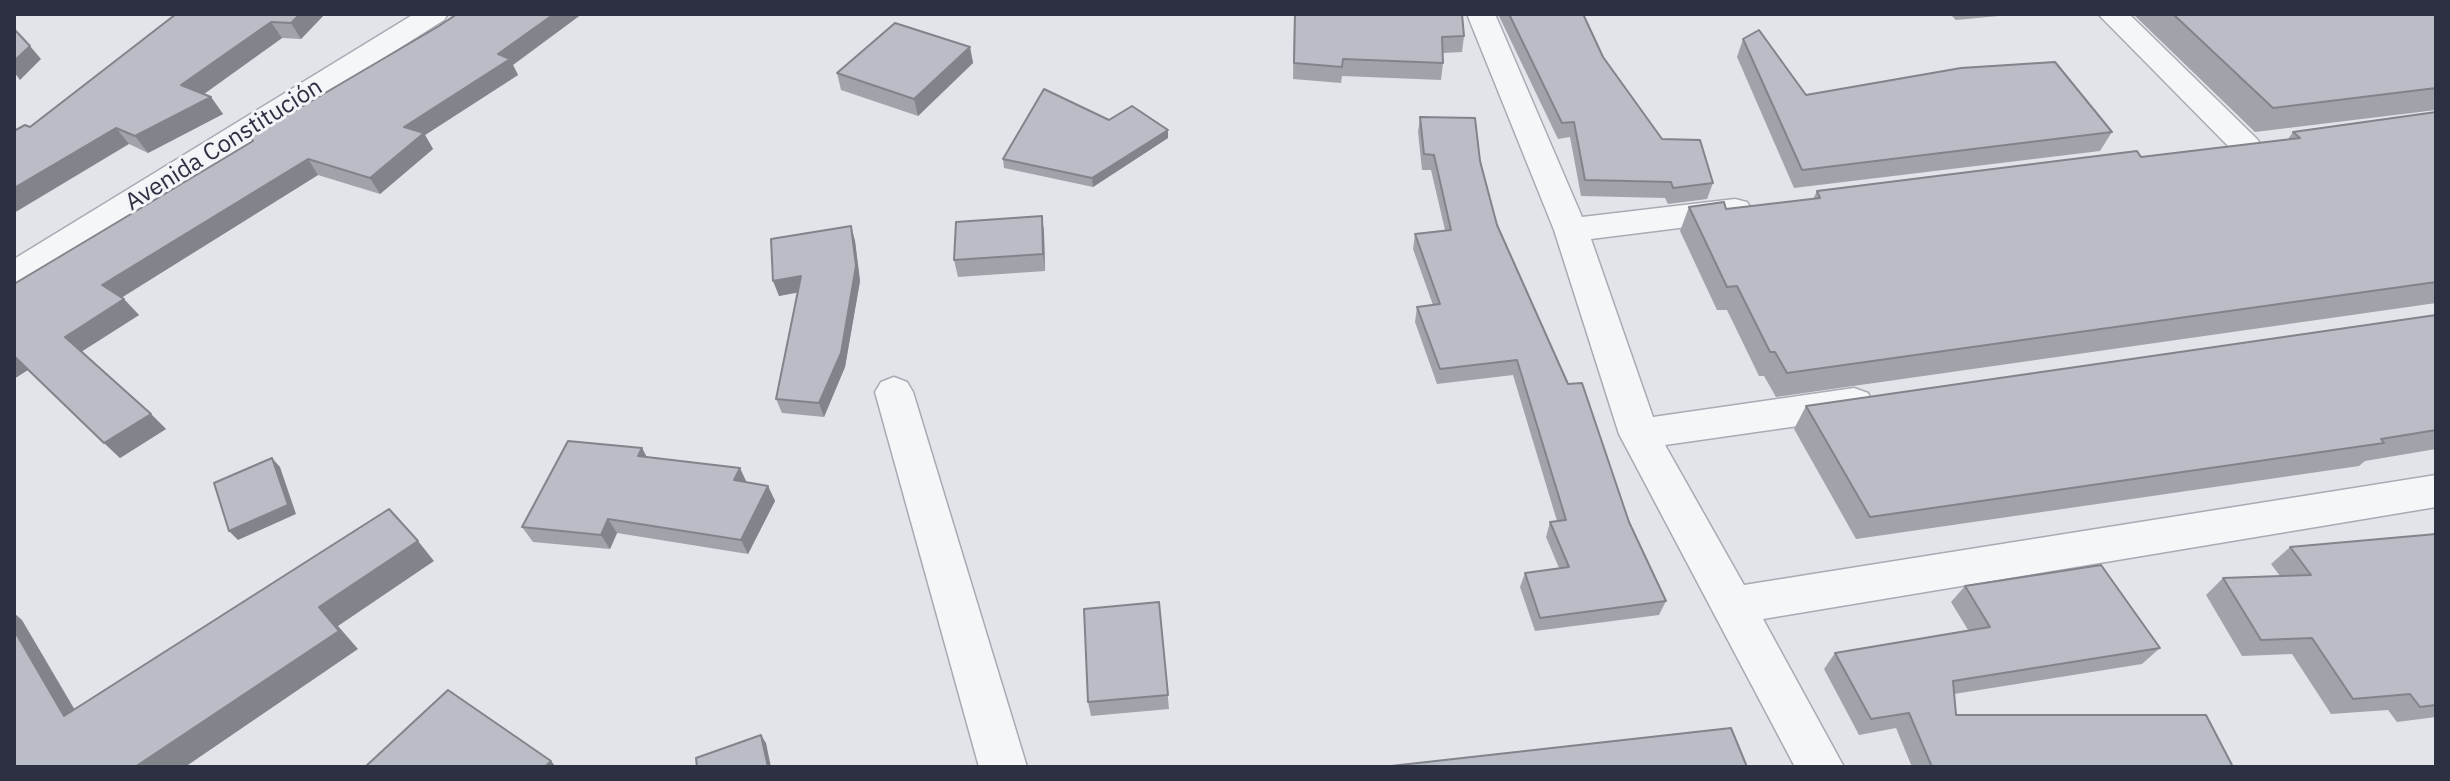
<!DOCTYPE html>
<html>
<head>
<meta charset="utf-8">
<style>
	body { margin:0 }
	#map { position:relative; width:2450px; height:781px; overflow:hidden; background:#e3e4ea; font-family:"IBM Plex Sans",sans-serif }
	canvas { display:block }
	.frame { position:absolute; inset:0; border:16px solid #2c3041; pointer-events:none }
</style>
</head>
<body>
<div id="map">
<canvas width="2450" height="781"></canvas>
<div class="frame"></div>
</div>
<script>
const context = document.querySelector('canvas').getContext('2d');
context.lineJoin = 'round';
function strokePath(path, color, width, dash) { context.strokeStyle = color; context.lineWidth = width; context.lineCap = dash ? 'butt' : 'round'; context.setLineDash(dash || []); context.stroke(path); }
function fill(path, color) { context.fillStyle = color; context.fill(path, 'evenodd'); }
function drawText(font, color, halo, rows, align = 'center') {
  context.font = font + ' "IBM Plex Sans",sans-serif'; context.lineWidth = 6; context.setLineDash([]); context.textBaseline = 'middle'; context.strokeStyle = halo; context.fillStyle = color; for (const [text, x, y, turn = 0] of rows) {
    context.save(); context.translate(x, y); context.rotate((+turn || 0) * Math.PI / 180); context.textAlign = isNaN(turn) ? turn : align; if (halo) context.strokeText(text, 0, 0); context.fillText(text, 0, 0); context.restore();
  }
}
const street = new Path2D(`
	M414 14H448L444 20 26 284 14 288V259Z
	M1467 14H1495L1582 217 1735 199 1747 202 1752 210 1747 218 1735 221 1591 239 1653 417 1854 388 1868 393 1873 403 1868 413 1854 418 1665 445 1744 585 2436 475V507L1763 619 1844 767H1795L1619 434 1554 230Z
	M2098 14H2129L2257 139 2262 146 2257 153 2246 156 2235 153Z
	M894 377 907 382 913 392 1027 767H979L875 392 881 382Z`);
strokePath(street, '#a8aab4', 3);
fill(street, '#f5f6f8');
fill(new Path2D(`
	M176 14H325L301 39 282 38 203 94 211 97 223 114 148 153 129 144 30 127Z
	M1294 14 1464 36 1462 52 1443 53V63L1441 80 1342 76 1341 83 1293 79Z
	M1498 14H1583L1603 57 1662 139 1713 183 1707 199 1668 204 1665 198 1581 196 1570 137 1558 139Z
	M1950 14H2020L1956 20Z
	M2133 14H2436V110L2255 132Z
	M1743 39 1806 95 2112 132 2100 151 1794 188 1737 57Z
	M970 47 973 63 918 116 841 90 837 73Z
	M513 65 518 75 425 135 433 149 380 194 318 175 121 298 139 315 82 351 151 414 166 429 120 458 28 370 253 141 274 123Z
	M2436 112V303L1776 397 1764 376H1759L1727 310H1717L1680 231 1689 207 1726 209 1813 199 1817 191 2141 157 2288 139 2293 132Z
	M1420 117 1480 161 1497 225 1629 522 1666 601 1659 615 1535 631 1520 587 1525 573 1559 568 1546 537 1550 522 1557 521 1513 375 1437 384 1415 322 1417 307 1433 305 1413 249 1415 234 1445 230 1431 170H1422L1418 132Z
	M1109 120 1168 138 1093 187 1004 168 1003 159Z
	M1042 216 1044 233 1045 271 958 277 954 260Z
	M851 226 855 241 860 281 845 367 824 417 782 413 776 399 797 292 779 296Z
	M2436 315V449L2365 461 2359 466 1856 539 1794 429 1806 406Z
	M642 448 647 458 746 483 768 486 775 501 748 554 617 533 610 549 533 542 522 527Z
	M2436 534V717L2397 722 2388 710 2331 714 2292 654 2242 656 2206 595 2223 578 2280 576 2271 564 2290 547Z
	M1965 586 2160 648 2142 664 1954 694 1956 715 2233 767H1912L1896 728 1859 735 1824 669 1835 653 1968 630 1951 602Z
	M1159 602 1169 709 1091 716 1088 702Z`), '#a0a3aa');
fill(new Path2D(`
	M300 14H325L301 39 291 23Z
	M554 14H582L513 65 518 75 425 135 433 149 380 194 370 178 404 127 498 54Z
	M271 22 282 38 193 102 181 85Z
	M30 46 41 59 20 80 14 72V61Z
	M970 47 973 63 918 116 914 99Z
	M211 97 223 114 148 153 135 136Z
	M116 128 129 144 14 213V188Z
	M1168 130V138L1093 187 1092 178Z
	M308 159 318 175 116 301 102 285Z
	M1042 216 1044 233 1045 271 1043 254Z
	M851 226 855 241 860 281 845 367 824 417 819 403Z
	M801 276 806 291 779 296 773 281Z
	M124 299 139 315 81 352 65 337Z
	M14 356 28 370 14 379Z
	M151 414 166 429 120 458 104 443Z
	M642 448 650 463 638 456Z
	M272 458 280 467 296 514 238 540 229 531Z
	M740 468 747 483 734 480Z
	M768 486 775 501 748 554 741 540Z
	M608 519 617 533 610 549 601 535Z
	M418 541 434 561 338 626 358 649 185 767H135L319 607Z
	M14 613 22 620 89 734 64 716 14 630Z
	M761 735 766 743 771 767H768Z
	M551 761 556 767H545Z`), '#82848b');
const building = new Path2D(`
	M176 14H300L291 23 271 22 181 85 211 97 135 136 116 128 14 188V131L25 125 30 127Z
	M457 14H554L498 54 510 59 404 127 424 133 370 178 308 159 102 285 124 299 65 337 151 414 104 443 14 356V284L253 141 245 126 260 117 274 123 439 26Z
	M1295 14H1462L1464 36 1442 37 1443 63 1343 59 1342 67 1294 63Z
	M1509 14H1583L1603 57 1662 139 1700 140 1713 183 1673 188 1671 182 1585 180 1574 122 1562 123Z
	M2173 14H2436V88L2273 108Z
	M895 23 970 47 914 99 837 73Z
	M14 29 30 46 14 61Z
	M1759 30 1806 95 1961 68 2055 62 2112 132 1802 170 1743 39Z
	M1044 89 1109 120 1132 106 1168 130 1092 178 1003 159Z
	M2436 112V282L1787 373 1775 352H1770L1737 286 1727 287 1689 207 1724 202 1726 209 1820 198 1817 191 2137 151 2141 157 2300 138 2293 132Z
	M1420 117 1475 118 1480 161 1497 225 1568 384 1582 383 1629 522 1666 601 1540 618 1525 573 1569 567 1550 522 1566 520 1517 360 1440 369 1417 307 1440 304 1415 234 1451 230 1434 155 1424 154Z
	M1042 216 1043 254 954 260 956 222Z
	M851 226 856 266 841 353 819 403 776 399 801 276 773 281 771 239Z
	M2436 315V430L2381 439 2384 443 1870 517 1806 406Z
	M568 441 642 448 638 456 740 468 734 480 768 486 741 540 608 519 601 535 522 527Z
	M272 458 288 505 229 531 214 483Z
	M389 509 418 541 319 607 339 631 135 767H14V630L64 716Z
	M2436 534V705L2420 707 2410 694 2353 699 2312 638 2261 640 2223 578 2311 575 2290 547Z
	M2101 565 2160 648 1953 681 1956 715H2206L2233 767H1932L1909 713 1871 719 1835 653 1990 627 1965 586Z
	M1159 602 1168 695 1088 702 1084 609Z
	M448 690 551 761 545 767H365Z
	M1731 728 1747 767H1382Z
	M761 735 768 767H697L696 758Z`);
fill(building, '#babdc6');
strokePath(building, '#82848b', 2);
drawText('24px', '#2c3041', '#f2f4f7', [
	["Avenida Constitución",224,145,-32]
]);
</script>
</body>
</html>
